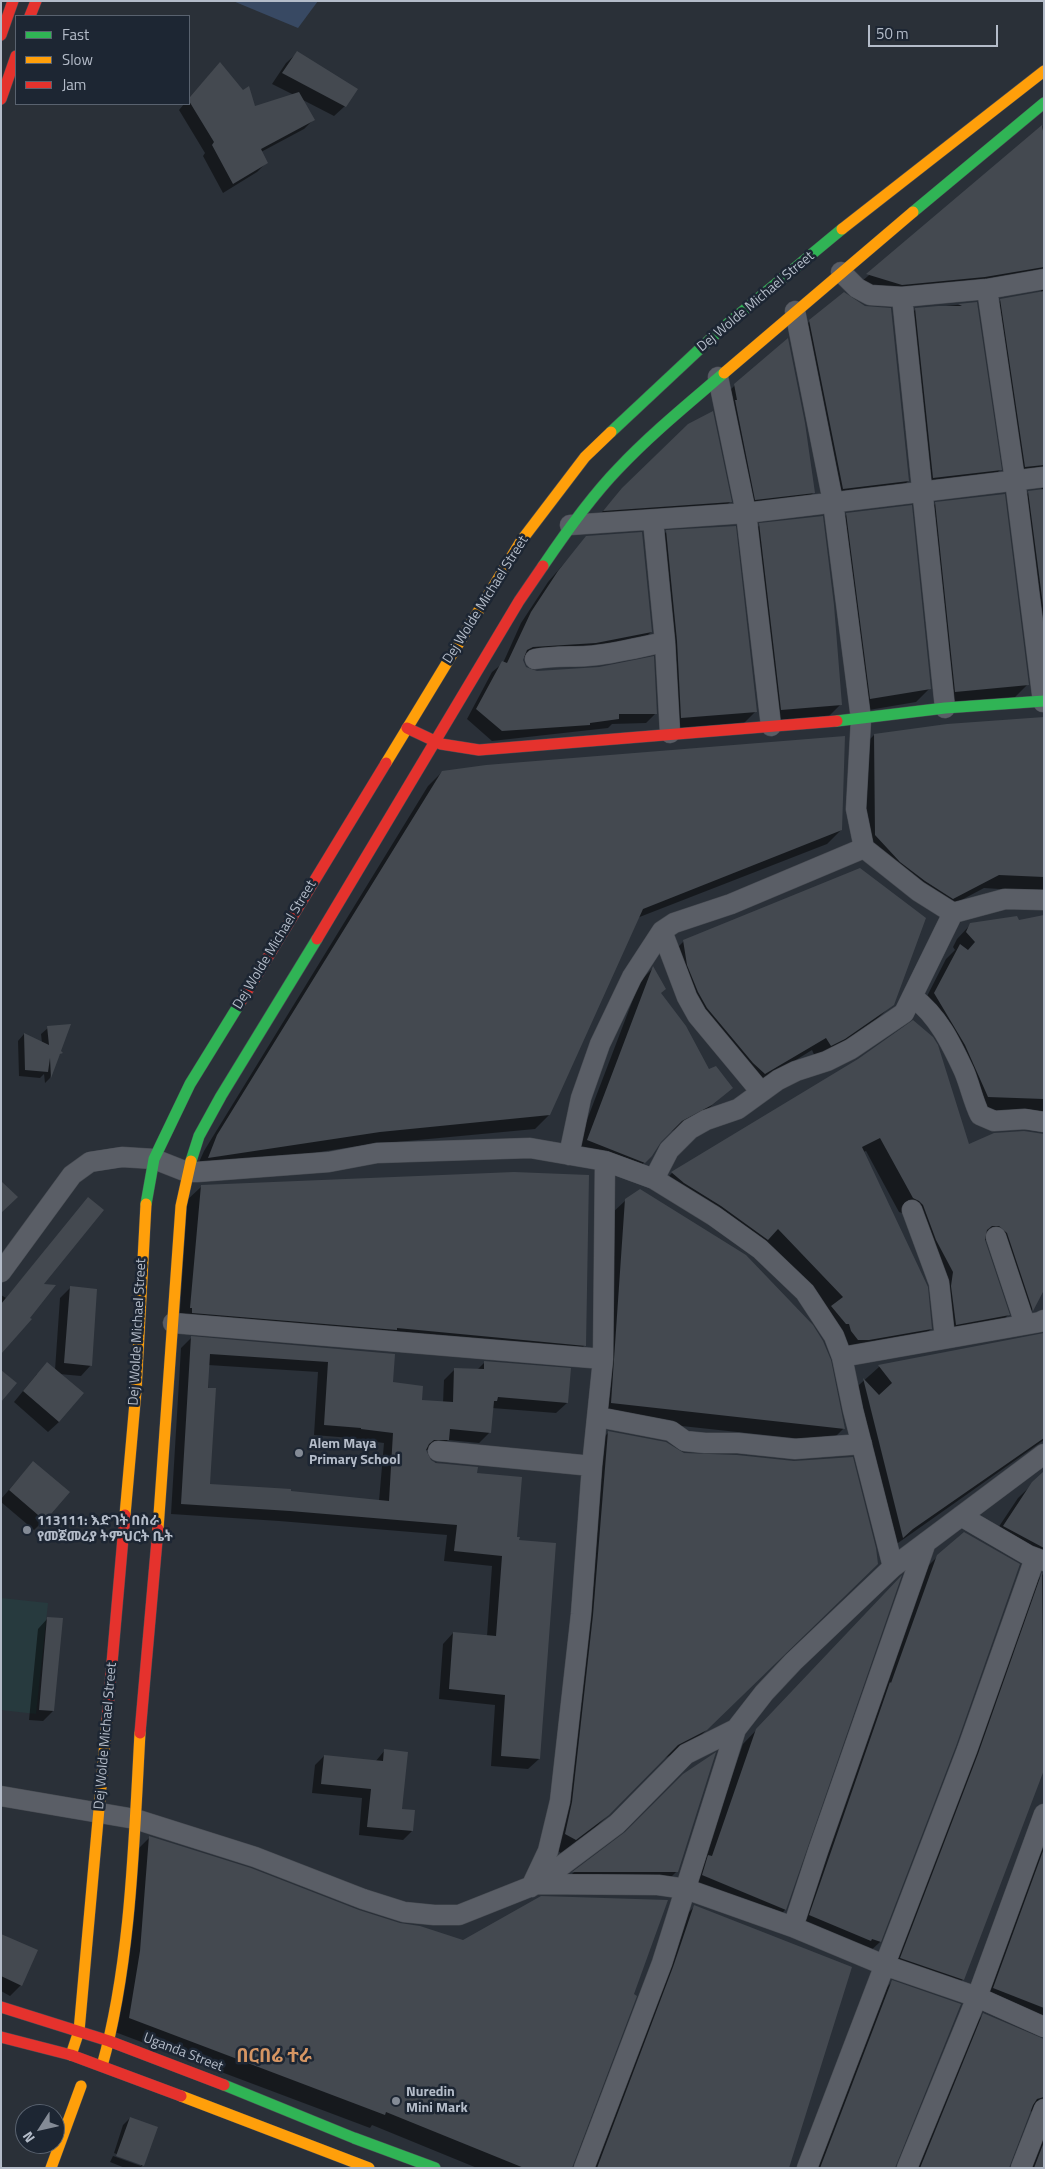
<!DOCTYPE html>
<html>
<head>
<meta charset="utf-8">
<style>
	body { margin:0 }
	#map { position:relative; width:1045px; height:2169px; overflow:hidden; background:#2a3038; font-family:"Titillium Web",sans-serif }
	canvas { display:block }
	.frame { position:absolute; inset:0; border:2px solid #b4bcc9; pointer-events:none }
	.legend { position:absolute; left:15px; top:15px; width:175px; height:90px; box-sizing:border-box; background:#1d2633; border:1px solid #59626f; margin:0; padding:6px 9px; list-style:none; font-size:15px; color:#b4bcc9 }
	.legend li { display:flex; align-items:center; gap:10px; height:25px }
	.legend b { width:25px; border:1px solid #59626f }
	.north { position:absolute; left:15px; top:2104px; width:50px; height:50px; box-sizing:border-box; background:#1d2633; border:1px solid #59626f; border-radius:50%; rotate:235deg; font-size:14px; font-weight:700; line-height:20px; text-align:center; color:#b4bcc9 }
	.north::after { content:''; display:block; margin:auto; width:18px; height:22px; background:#848b96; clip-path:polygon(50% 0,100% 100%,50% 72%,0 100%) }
	.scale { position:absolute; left:868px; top:25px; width:130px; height:22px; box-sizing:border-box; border:2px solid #b4bcc9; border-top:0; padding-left:6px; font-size:15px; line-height:18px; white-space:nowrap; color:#b4bcc9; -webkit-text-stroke:4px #1d2633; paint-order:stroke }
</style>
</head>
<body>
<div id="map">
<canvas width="1045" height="2169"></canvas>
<div class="frame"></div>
<ul class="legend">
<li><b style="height:6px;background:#30b455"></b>Fast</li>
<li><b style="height:6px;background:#ff9f0a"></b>Slow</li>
<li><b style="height:6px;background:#e5322d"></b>Jam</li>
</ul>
<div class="north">N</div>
<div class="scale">50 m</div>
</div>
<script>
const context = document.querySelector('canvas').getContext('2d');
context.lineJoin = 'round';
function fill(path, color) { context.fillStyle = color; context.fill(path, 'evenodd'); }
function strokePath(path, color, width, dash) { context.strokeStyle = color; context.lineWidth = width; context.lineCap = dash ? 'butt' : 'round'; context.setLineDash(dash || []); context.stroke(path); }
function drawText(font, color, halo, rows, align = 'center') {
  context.font = font + ' "Titillium Web","Noto Sans Ethiopic",sans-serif'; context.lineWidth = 5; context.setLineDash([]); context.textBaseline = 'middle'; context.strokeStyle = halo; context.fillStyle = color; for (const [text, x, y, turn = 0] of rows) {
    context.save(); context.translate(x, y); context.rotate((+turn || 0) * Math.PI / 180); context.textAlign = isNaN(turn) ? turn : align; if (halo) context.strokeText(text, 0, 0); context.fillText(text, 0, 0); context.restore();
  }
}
fill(new Path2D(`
	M1 1598 48 1603 36 1714 1 1710Z`), '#273a3e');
fill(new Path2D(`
	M233 1H318L298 28Z`), '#384963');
fill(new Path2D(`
	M297 53 345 106 334 116 301 99 313 120 304 129 261 152 267 162 257 172 223 193 203 156 205 153 179 110 184 104H189V98L220 63 255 108 294 95 272 84 286 63Z
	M1044 125V693L1015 506 1029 492 1042 490 1040 483 1012 481 987 314 1001 300 1041 292 1040 286 971 291 854 288Z
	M976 303 1000 470 986 484 919 492 902 323 916 309Z
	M810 321 908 481 894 495 829 503 796 335Z
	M735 385 814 492 800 506 742 513 721 400Z
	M623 489 730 502 717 515 592 523Z
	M936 503 1028 684 1014 698 942 705 922 517Z
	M847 514 930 688 916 702 857 712 833 528Z
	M760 525 841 704 827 718 768 723 746 538Z
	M666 532 756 711 742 725 668 731 653 545Z
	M587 537 651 632 641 642 585 653 523 657 522 660 525 668 536 672 599 668 656 713 646 723 612 724 608 728 492 741 467 719 492 672 503 663 521 623 548 582Z
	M1044 718V892L984 888 939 912 862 849 860 749 874 735Z
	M442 772 841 830 827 844 637 918 549 1115 535 1129 365 1145 195 1171 204 1151 428 786Z
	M971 924 1023 931 1044 972V1113L974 1110 921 1008 946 959 955 950 953 947 957 939Z
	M684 941 892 1004 878 1018 830 1052 816 1059 812 1050 751 1088 670 955Z
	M653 968 660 993 709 1070 731 1088 697 1119 666 1134 651 1155 637 1170 574 1154 640 981Z
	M48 1028 61 1053 58 1056 50 1078 45 1083 44 1074 40 1078 19 1076 18 1041 24 1034 42 1043 41 1034Z
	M858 1060 968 1145 1044 1288 1032 1310 1019 1323 994 1247 983 1238 1008 1315 994 1329 942 1338 938 1301 905 1214 899 1212 866 1151 863 1152 931 1329 917 1342 844 1353 829 1310 658 1187 672 1173Z
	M201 1187 585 1345 571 1359 179 1326 187 1200Z
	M88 1199 41 1286 1 1352V1295L6 1298Z
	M626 1200 844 1428 830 1442 598 1417 611 1214Z
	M70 1288 91 1365 81 1376 59 1374V1422L48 1432 14 1402 37 1374 55 1370 60 1298Z
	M1044 1336V1440L898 1543 890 1551 850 1393 879 1367 1017 1339Z
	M191 1338 394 1355 392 1384 420 1401 443 1403 444 1380 455 1369 477 1370 485 1362 567 1403 556 1413 492 1408 489 1433 479 1443 448 1440 437 1450H425L430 1461 476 1474 515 1538 539 1759 528 1769 491 1766 495 1705 439 1699 443 1644 453 1633 487 1636 492 1566 444 1561 447 1535 279 1521 171 1514 181 1348ZM208 1365 318 1372 314 1435 351 1438V1439L384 1443 379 1501 209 1485Z
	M608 1433 683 1454 876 1563 692 1744 663 1759 594 1829 561 1853 552 1848 594 1447Z
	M33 1462 44 1520 34 1530 1 1502V1499Z
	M1044 1473V1557L992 1537 1018 1498Z
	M938 1556 955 1745 880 1942 866 1955 796 1929 924 1570Z
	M1044 1573V1766L963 1979 950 1993 887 1972 1029 1588Z
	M899 1580 785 1910 771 1924 689 1889 701 1865 743 1744Z
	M48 1618 53 1711 43 1721 29 1720 38 1629Z
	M385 1750 401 1810 412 1831 403 1840 359 1835 362 1798 312 1793 315 1765 324 1756 375 1762Z
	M1044 1828V2026L980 2002Z
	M625 1834 677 1871 663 1885 561 1886 573 1873Z
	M150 1837 572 2164V2168H477L372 2125 370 2128 115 2032 136 1851Z
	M695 1906 787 2168H589L681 1920Z
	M1 1935 21 1985 10 1996 1 1991Z
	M892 1982 894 2168H811L878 1996Z
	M984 2014 1044 2043V2168H1026L1035 2112 1029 2111 1009 2164V2168H913L970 2028Z
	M130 2118 143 2165 140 2168H125L110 2162 113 2156 141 2166V2163L114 2153 123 2125Z`), '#0007');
fill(new Path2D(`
	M297 51 358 89 346 107 282 73Z
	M220 62 243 90 249 86 255 106 299 92 315 120 261 149 268 163 233 184 212 145 214 142 189 101V98Z
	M1042 125 1044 137V267L985 277 902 285 866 274Z
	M1044 291V465L1025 467 1000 299Z
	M844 292 865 306 891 308 909 481 843 489 809 320Z
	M977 302 1002 470 933 478 915 308 938 306H962L958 304Z
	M788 338 805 423 815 493 755 500 735 400H737L734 384Z
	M713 411 732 502 603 511 622 488 688 424Z
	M1044 489V613L1028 491Z
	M1005 494 1029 685 955 692 935 502Z
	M912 505 931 689 870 699 846 513Z
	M823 516 834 605 842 705 781 710 759 523Z
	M736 526 757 712 681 718 677 641 666 530Z
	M642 532 652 632 596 643 533 647 527 650 523 660 526 667 537 671 599 667 654 656 657 714H619V719L590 723V725L502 731 476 709 502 661 507 663 531 612 558 571 586 536Z
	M1044 717V877L999 875 953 899 925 881 900 862 875 835 874 734 947 724Z
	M845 736 842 830 643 909 550 1115 380 1132 208 1158 217 1135 442 771 486 765Z
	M860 868 926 918 894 1005 845 1039 831 1046 826 1038 765 1074 753 1063 707 1008 698 992 687 965 683 940Z
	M1044 915V1099L988 1097 965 1045 934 993 960 944 968 950 975 942 966 932 970 923 1017 916 1019 920Z
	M653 966 666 989 661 993 686 1026 709 1069 716 1066 733 1088 712 1105 682 1121 661 1142 652 1156 645 1163 587 1140Z
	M913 1020 933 1037 938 1045 969 1144 994 1133 1024 1131 1044 1134V1290L1033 1311 1007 1233 999 1226H992L987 1230 985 1240 1010 1315 956 1325 951 1286 953 1272 936 1240 923 1205 919 1201 913 1198 880 1138 862 1147 928 1287 932 1329 869 1340H858L851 1331 849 1324H846L831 1306 843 1297 778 1229 768 1240 721 1206 684 1183 671 1172 858 1059Z
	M71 1024 61 1051 63 1053 60 1054 51 1078 50 1058 48 1072 25 1070 24 1033 49 1045 47 1026Z
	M514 1172 589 1175 586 1346 397 1328V1330L192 1313V1308H190L201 1185Z
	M1 1181 18 1197 1 1213Z
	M640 1189 746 1255 813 1325 823 1341 831 1360 845 1429 611 1403 625 1199Z
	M88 1197 104 1210 44 1284 56 1285 30 1318 32 1319 1 1354V1304Z
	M70 1286 97 1289 92 1366 64 1363Z
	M1044 1333V1438L913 1529 903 1538 863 1378 879 1395 892 1383 878 1365Z
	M191 1336 395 1354 393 1382 423 1386 422 1400 453 1402 454 1368 484 1369V1361L571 1368 568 1403 498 1397 497 1401H494L491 1433 450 1429 449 1440H434L429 1444 426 1450 431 1460 436 1463 478 1467 477 1473 522 1477 517 1537H520L519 1540 556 1543 540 1759 501 1756 505 1695 449 1689 453 1632 496 1636 502 1556 454 1551 457 1525 290 1511 181 1504ZM210 1354 328 1362 324 1425 361 1428V1429L393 1433 389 1501 291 1491V1489L210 1484 216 1388H208Z
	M47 1362 84 1393 59 1422 23 1391Z
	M1 1370 17 1383 1 1402Z
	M608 1431 666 1442 684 1453 737 1455 794 1461 853 1457 876 1548 878 1564 707 1730 678 1745 609 1815 576 1840 565 1834 572 1802 593 1615Z
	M33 1461 70 1492 45 1521 9 1490Z
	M1044 1471V1548L1003 1526 1032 1482Z
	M964 1532 1020 1564 956 1746 881 1942 872 1939 871 1941 809 1915 890 1682 891 1683 937 1555Z
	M1042 1572 1044 1770 964 1980 900 1958 978 1754Z
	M902 1575 786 1910 702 1875 708 1855 712 1856 756 1729Z
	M47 1617 63 1618 54 1711 39 1710Z
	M384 1749 408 1752 402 1809 415 1810 413 1831 367 1827 371 1789 321 1784 324 1755 383 1761Z
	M716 1752 678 1872H572L625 1832 683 1774Z
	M149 1836 251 1868 359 1910 400 1923 420 1926 463 1940 541 1896 668 1900 634 1994 637 1996 572 2168H524L386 2112 385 2115 129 2018 140 1951Z
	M1043 1851H1044V2008L993 1988Z
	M694 1905 852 1967 789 2168H597L673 1967Z
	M1 1934 38 1950 22 1986 1 1976Z
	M892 1980 961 2004 895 2168H820Z
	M983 2013 1044 2039V2097L1037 2099 1033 2105 1009 2168H920Z
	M130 2117 158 2127 144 2166 116 2156Z
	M1044 2142V2168H1034Z`), '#444950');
const street = new Path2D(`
	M841 272 857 288 870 295 902 297 987 289 1044 279
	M987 289 1015 480 1043 702
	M902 297 945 708
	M795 311 833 502 861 719 856 809 864 848 918 891 953 913
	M718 377 746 513 771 726
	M653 520 665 642 670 733
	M570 525 746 513 1044 477
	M535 659C553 656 570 657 587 656 614 654 639 647 665 642
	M662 931 687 997 697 1015 761 1092
	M913 997C938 1016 951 1043 964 1071 970 1085 973 1101 980 1115L994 1121 1025 1119 1044 1122
	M569 1155 581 1098 600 1044 632 977 662 931 674 923 731 904 864 848
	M654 1179 669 1150 690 1129 706 1120 738 1109 778 1080 796 1071 827 1061 851 1049 904 1013 953 913 1005 899 1044 900
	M912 1210 939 1283 945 1338
	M996 1237 1025 1324
	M1 1272 72 1175 90 1162 122 1157 154 1159 187 1172H197L329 1162 377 1153 530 1148 605 1161 654 1179 714 1216 760 1249 805 1292 834 1336 842 1357 853 1410 893 1567
	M173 1323 603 1359
	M842 1357 1040 1322 1044 1320
	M598 1417 671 1431 685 1441 705 1443H738L795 1449 862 1444
	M438 1451 592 1466
	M961 1516 1028 1555 1044 1561
	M1 1796 135 1819 255 1857 363 1899 404 1912 434 1915H459L537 1884 617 1824 686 1754 736 1729 764 1693 793 1662 893 1567 1044 1454
	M537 1884 658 1885 686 1889 793 1927 884 1965 977 1997 1044 2027
	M531 1887 548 1851 560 1801 581 1614 592 1466 603 1359 605 1161
	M793 1927 818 1851 926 1542
	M584 2168 662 1963 736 1729
	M807 2168 967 1750 1035 1558
	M907 2168 977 1997 1044 1814
	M1021 2168 1044 2109`);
const fast = new Path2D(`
	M913 212 1044 103
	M611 432 720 330 842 229
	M543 566C566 532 590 498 618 469 651 434 688 404 724 373
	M837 721 945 708 1044 701
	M191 1161 199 1136 221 1096 317 939
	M146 1204 154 1159 190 1084 240 1003
	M224 2085 354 2138 435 2168`);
const slow = new Path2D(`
	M842 229 1044 71
	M724 373 913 212
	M386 763 521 541 585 457 611 432
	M125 1515 136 1391 146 1204
	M158 1529 181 1206 191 1161
	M71 2055 79 2031 107 1720
	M102 2066C131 1962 134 1840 140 1733
	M181 2096 369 2168
	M51 2168 81 2086`);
const jam = new Path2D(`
	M30 16 36 1
	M1 35 13 1
	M1 99 16 56
	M407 728 441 744 479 750 837 721
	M317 939 519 601 543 566
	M240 1003 386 763
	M107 1720 125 1515
	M140 1733 158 1529
	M1 2007 109 2041 224 2085
	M1 2037 71 2055 181 2096`);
strokePath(street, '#484c53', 21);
strokePath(fast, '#484c53', 12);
strokePath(slow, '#484c53', 12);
strokePath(jam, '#484c53', 12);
strokePath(street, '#5a5e66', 20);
strokePath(fast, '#30b455', 11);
strokePath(slow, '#ff9f0a', 11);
strokePath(jam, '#e5322d', 11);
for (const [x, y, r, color] of [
	[299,1453,5,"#848b96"],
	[27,1530,5,"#848b96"],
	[396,2101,5,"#848b96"]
]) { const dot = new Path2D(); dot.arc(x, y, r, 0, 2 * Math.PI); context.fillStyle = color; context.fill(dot); strokePath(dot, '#1d2633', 2); }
drawText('14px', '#b4bcc9', '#1d2633', [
	["Dej Wolde Michael Street",756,302,-40],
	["Dej Wolde Michael Street",486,600,-58],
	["Dej Wolde Michael Street",275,945,-59],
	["Dej Wolde Michael Street",138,1332,-87],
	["Dej Wolde Michael Street",106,1736,-85],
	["Uganda Street",183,2053,21]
]);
drawText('bold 14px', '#b4bcc9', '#1d2633', [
	["Alem Maya",309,1445],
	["Primary School",309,1461],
	["113111: እድገት በስራ",37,1522],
	["የመጀመሪያ ትምህርት ቤት",37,1538],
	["Nuredin",406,2093],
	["Mini Mark",406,2109]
], 'left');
drawText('bold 19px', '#d59563', '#1d2633', [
	["በርበሬ ተራ",274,2057]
]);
</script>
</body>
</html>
